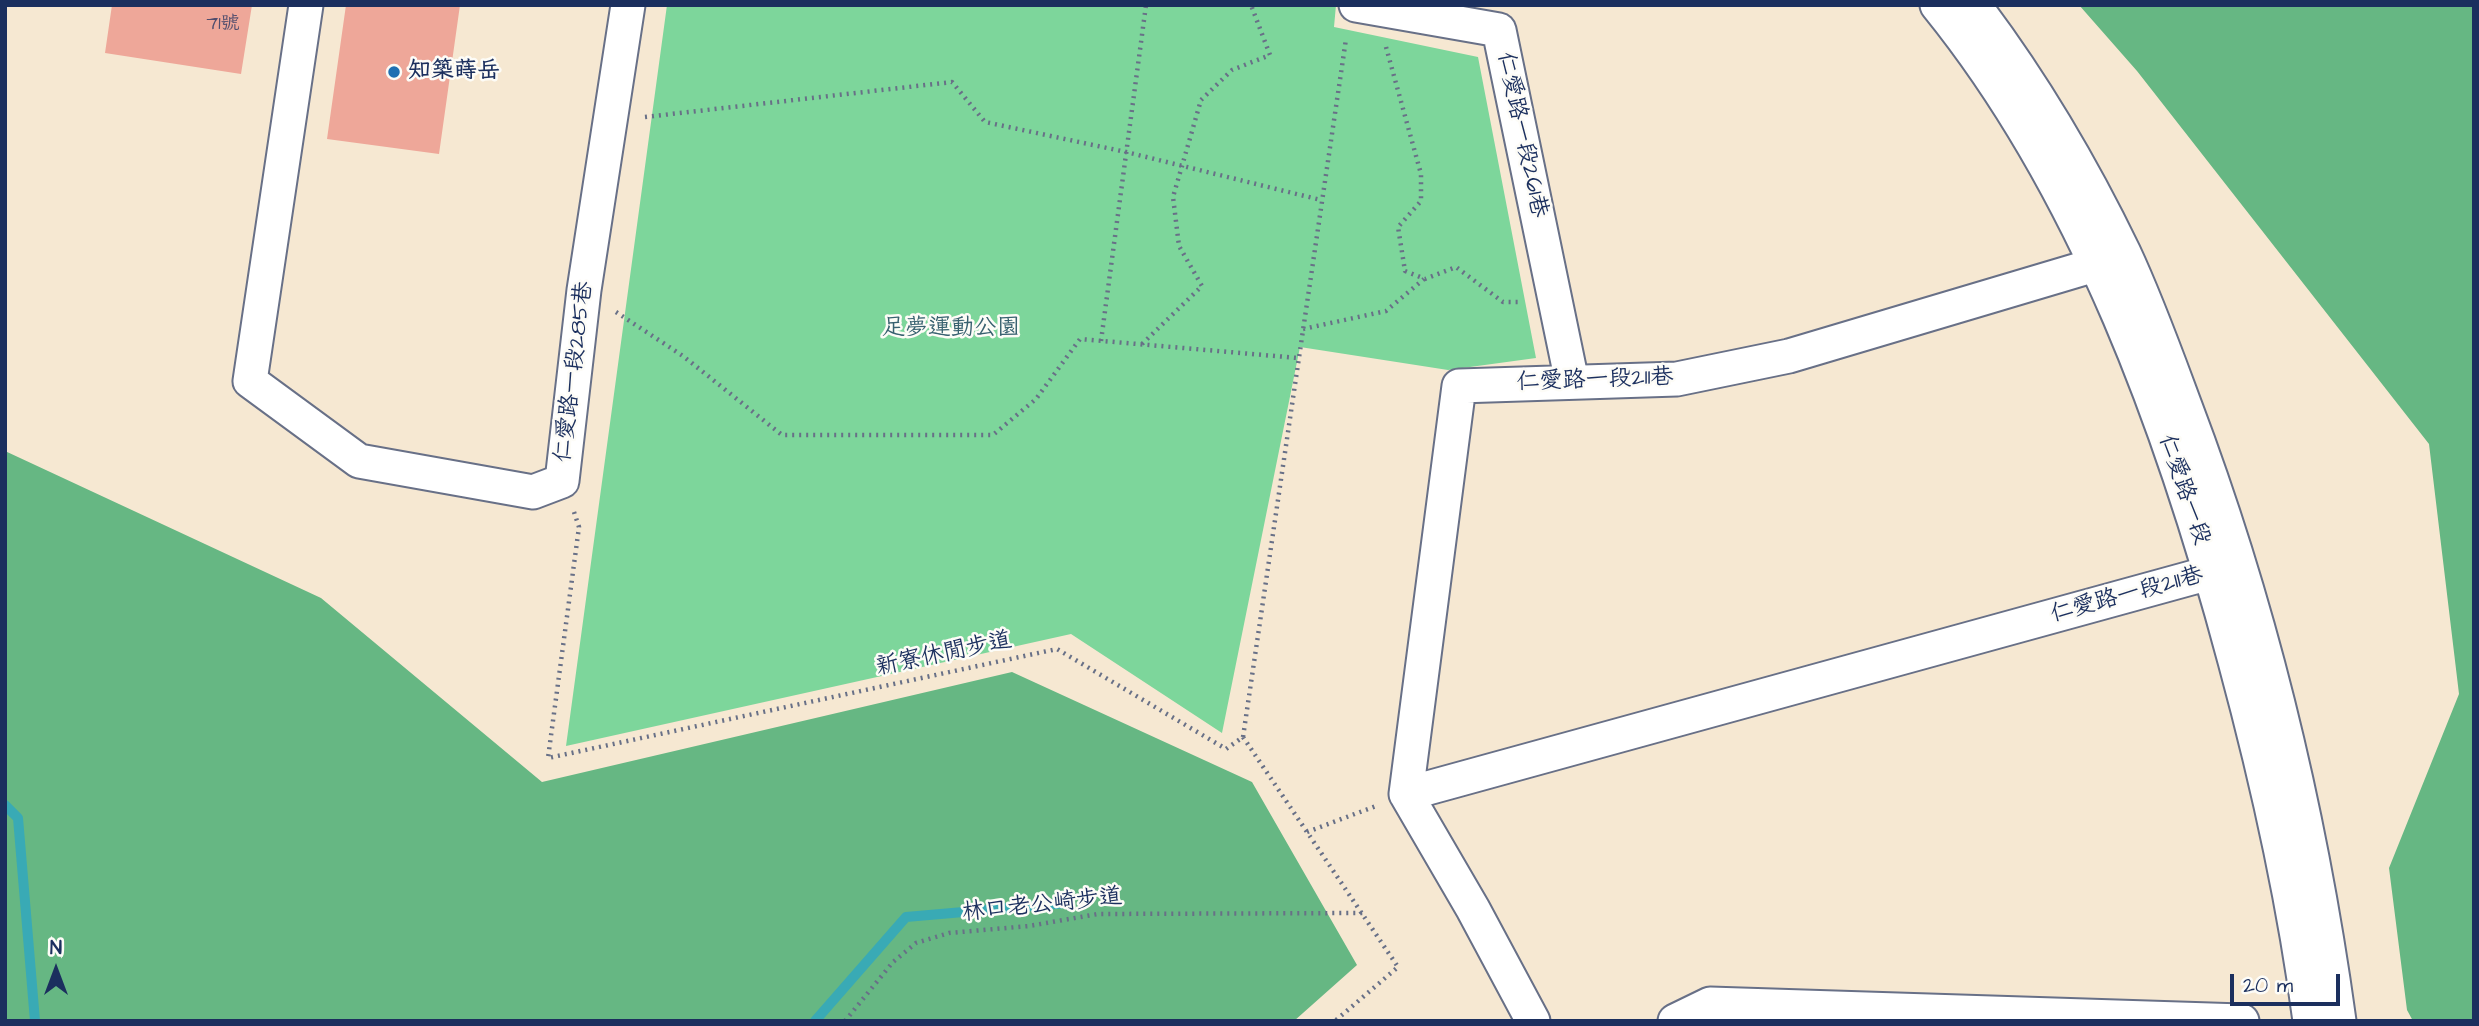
<!DOCTYPE html>
<html>
<head>
<meta charset="utf-8">
<style>
	body { margin:0 }
	#map { position:relative; width:2479px; height:1026px; overflow:hidden; background:#f6e8d2; font-family:"Architects Daughter",sans-serif }
	canvas { display:block }
	.frame { position:absolute; inset:0; border:7px solid #1b2f5e; pointer-events:none }
	.north { position:absolute; left:21px; top:935px; width:70px; height:70px; -webkit-text-stroke:5px #fdfcf7; paint-order:stroke; rotate:0deg; font-size:19px; font-weight:700; line-height:28px; text-align:center; color:#1b2f5e }
	.north::after { content:''; display:block; margin:auto; width:24px; height:32px; background:#1b2f5e; clip-path:polygon(50% 0,100% 100%,50% 72%,0 100%) }
	.scale { position:absolute; left:2230px; top:974px; width:110px; height:32px; box-sizing:border-box; border:4px solid #1b2f5e; border-top:0; padding-left:9px; font-size:21px; line-height:24px; white-space:nowrap; color:#1b2f5e; -webkit-text-stroke:5px #fdfcf7; paint-order:stroke }
</style>
</head>
<body>
<div id="map">
<canvas width="2479" height="1026"></canvas>
<div class="frame"></div>
<div class="north">N</div>
<div class="scale">20 m</div>
</div>
<script>
const context = document.querySelector('canvas').getContext('2d');
context.lineJoin = 'round';
function fill(path, color) { context.fillStyle = color; context.fill(path, 'evenodd'); }
function strokePath(path, color, width, dash) { context.strokeStyle = color; context.lineWidth = width; context.lineCap = dash ? 'butt' : 'round'; context.setLineDash(dash || []); context.stroke(path); }
function drawText(font, color, halo, rows, align = 'center') {
  context.font = font + ' "Architects Daughter","LXGW WenKai TC",sans-serif'; context.lineWidth = 5; context.setLineDash([]); context.textBaseline = 'middle'; context.strokeStyle = halo; context.fillStyle = color; for (const [text, x, y, turn = 0] of rows) {
    context.save(); context.translate(x, y); context.rotate((+turn || 0) * Math.PI / 180); context.textAlign = isNaN(turn) ? turn : align; if (halo) context.strokeText(text, 0, 0); context.fillText(text, 0, 0); context.restore();
  }
}
fill(new Path2D(`
	M667 5H1336L1334 27 1478 57 1536 358 1448 370 1300 347 1222 733 1071 634 566 746Z`), '#7dd69b');
fill(new Path2D(`
	M2079 5H2474V1021H2413L2407 1010 2389 868 2459 694 2429 444 2137 71Z
	M5 451 321 598 542 782 1012 672 1252 782 1357 965 1294 1021H5Z`), '#66b783');
strokePath(new Path2D(`
	M5 805 18 818 35 1021
	M815 1021 906 917 1067 903`), '#39aab5', 10);
fill(new Path2D(`
	M112 5H252L241 74 105 53Z
	M346 5H460L439 154 327 139Z`), '#eea799');
const minor = new Path2D(`
	M306 5 250 381 359 461 533 492 562 481 584 290 628 5
	M1356 5 1499 30 1572 382
	M1937 5C2087 190 2174 433 2235 661 2267 779 2294 899 2310 1021
	M1974 5C2033 83 2082 166 2124 253 2147 302 2166 355 2185 406 2260 604 2310 811 2339 1021
	M1406 794 2231 567
	M1533 1021 1473 909 1406 794 1459 386 1677 379 1789 356 2125 256
	M1675 1021 1710 1004 2242 1021`);
strokePath(minor, '#687087', 37);
strokePath(new Path2D(`
	M1386 47 1421 174V201L1398 227 1405 271 1425 279 1456 267 1503 302H1520
	M645 117 952 82 985 122 1126 152 1321 200
	M616 312 683 356 782 435H993L1036 399 1080 339 1298 358
	M1303 329 1386 311 1424 279
	M1101 341 1146 5
	M1142 344 1202 286 1179 246 1173 197 1182 166 1201 100 1232 70 1270 55 1251 5
	M574 512 579 527 548 758 1057 649 1226 749 1243 737
	M1243 737 1346 39
	M1243 737 1398 967 1335 1021
	M1307 832 1376 806
	M845 1021 893 962 916 943 949 933 1029 926 1098 914 1363 913`), '#687087', 4.5, [2, 5]);
strokePath(minor, '#fff', 33);
for (const [x, y, r, color] of [
	[394,72,7,"#1f6fb2"]
]) { const dot = new Path2D(); dot.arc(x, y, r, 0, 2 * Math.PI); context.fillStyle = color; context.fill(dot); strokePath(dot, '#fdfcf7', 2.5); }
drawText('19px', '#504d6d', null, [
	["71號",223,25]
]);
drawText('bold 23px', '#1b2f5e', '#fdfcf7', [
	["知築蒔岳",408,72]
], 'left');
drawText('23px', '#1b2f5e', '#fdfcf7', [
	["仁愛路一段261巷",1521,135,78],
	["仁愛路一段285巷",575,372,-83],
	["仁愛路一段211巷",1595,381,-2],
	["仁愛路一段",2183,490,71],
	["仁愛路一段211巷",2127,596,-15],
	["新寮休閒步道",944,655,-12],
	["林口老公崎步道",1042,906,-6]
]);
drawText('23px', '#386170', '#fdfcf7', [
	["足夢運動公園",951,329]
]);
</script>
</body>
</html>
